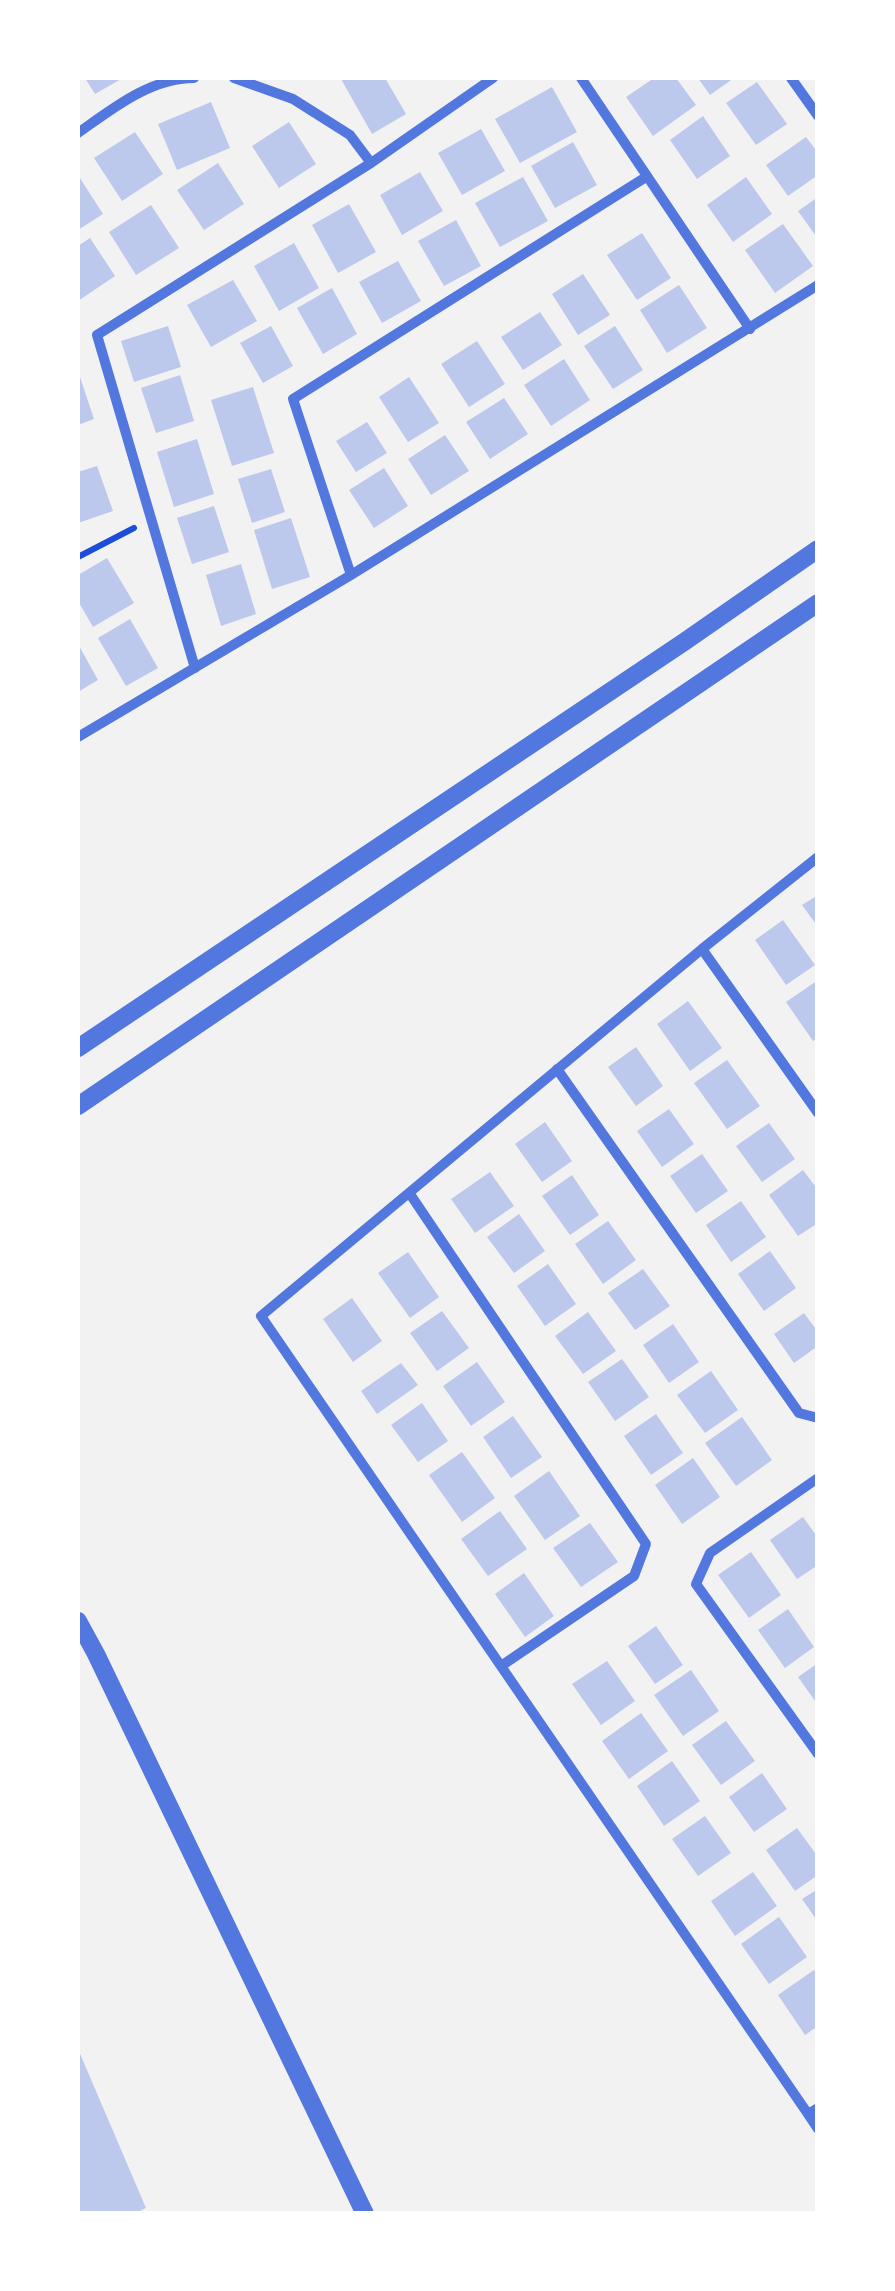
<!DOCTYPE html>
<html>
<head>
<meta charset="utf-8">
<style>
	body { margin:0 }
	#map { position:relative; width:895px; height:2291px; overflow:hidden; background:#f2f2f2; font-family:Lato,sans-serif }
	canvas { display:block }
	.frame { position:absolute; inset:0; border:80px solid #fff; pointer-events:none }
</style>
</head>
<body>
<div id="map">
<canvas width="895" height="2291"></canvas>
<div class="frame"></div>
</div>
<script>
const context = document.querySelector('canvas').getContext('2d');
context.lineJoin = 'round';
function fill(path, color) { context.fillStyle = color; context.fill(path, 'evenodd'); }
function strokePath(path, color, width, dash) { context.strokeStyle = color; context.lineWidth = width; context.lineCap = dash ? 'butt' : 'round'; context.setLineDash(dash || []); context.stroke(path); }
fill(new Path2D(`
	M85 78H123L95 94Z
	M344 78H385L406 114 372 134 341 79Z
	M654 78H676L696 105 653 136 626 97Z
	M698 78H734L710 95Z
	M757 82 787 124 756 145 726 103Z
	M552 87 577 132 520 163 495 119Z
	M211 102 230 148 177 170 158 124Z
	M703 116 730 156 697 179 670 140Z
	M289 122 316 164 279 188 252 146Z
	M481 129 505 171 462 195 438 153Z
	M135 132 163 174 122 201 94 158Z
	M806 137 818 153V175L788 196 766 165Z
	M573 142 597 185 555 208 531 166Z
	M218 163 244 204 204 230 177 190Z
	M420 172 443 211 402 235 380 195Z
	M78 175 103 214 78 230Z
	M523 177 548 221 500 247 475 203Z
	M746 177 772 214 733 242 707 205Z
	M818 197V239L798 211Z
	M349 204 376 252 338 273 312 225Z
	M151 205 179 248 136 275 109 232Z
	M456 220 481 266 444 286 418 241Z
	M783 224 813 266 775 293 745 250Z
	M642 233 671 278 637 300 607 255Z
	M90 238 115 276 78 301V246Z
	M294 243 319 288 279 311 254 266Z
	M398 261 421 301 382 323 359 282Z
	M583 274 610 315 578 335 552 294Z
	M233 280 257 321 211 347 187 305Z
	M679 285 707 328 667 353 640 310Z
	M332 288 357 334 323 354 297 308Z
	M540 312 562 345 523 370 501 337Z
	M168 326 181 367 134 382 121 341Z
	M271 326 293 366 263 383 240 343Z
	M615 326 643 370 613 389 584 346Z
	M477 341 505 384 469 407 441 364Z
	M564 359 590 400 551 426 524 385Z
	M78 371 94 419 78 425Z
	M180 375 194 421 156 433 141 388Z
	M409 377 439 423 408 442 379 397Z
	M253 387 274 453 232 466 211 400Z
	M504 398 528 434 490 459 466 422Z
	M367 422 387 453 356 472 336 441Z
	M445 435 469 471 431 495 408 459Z
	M197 439 214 494 174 507 157 452Z
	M97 466 113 511 78 523V472Z
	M384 468 408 506 374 528 349 490Z
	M271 469 285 512 252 523 238 479Z
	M214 506 229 552 192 564 177 518Z
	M291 518 310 577 272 589 254 530Z
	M107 558 134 603 93 627 78 601V575Z
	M241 564 256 614 221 626 206 575Z
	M130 619 158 668 126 686 98 638Z
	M78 644 98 680 78 692Z
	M818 895V927L802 905Z
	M783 920 815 965 786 985 755 940Z
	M818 980V1038L813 1041 786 1002Z
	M688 1001 722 1048 690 1071 657 1024Z
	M636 1047 663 1086 636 1106 608 1067Z
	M727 1060 760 1106 727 1129 694 1083Z
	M669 1109 694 1144 662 1167 637 1131Z
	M545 1122 572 1161 542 1182 515 1144Z
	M769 1123 795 1159 762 1182 736 1146Z
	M702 1154 728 1191 696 1213 670 1176Z
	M803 1170 818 1190V1223L798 1236 769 1195Z
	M490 1172 514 1206 475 1233 451 1199Z
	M572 1175 599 1215 570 1235 542 1196Z
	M741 1201 766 1237 731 1262 706 1225Z
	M519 1214 545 1251 514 1273 487 1237Z
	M608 1221 636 1260 603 1284 575 1244Z
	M770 1251 796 1288 764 1311 738 1274Z
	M408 1252 439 1297 410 1318 378 1273Z
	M548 1264 576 1304 545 1326 517 1286Z
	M643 1269 670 1306 635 1330 608 1293Z
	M352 1298 382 1341 353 1362 323 1319Z
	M442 1311 469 1348 437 1371 410 1333Z
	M588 1312 616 1351 583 1374 555 1336Z
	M804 1313 818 1332V1346L794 1363 774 1334Z
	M673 1324 699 1362 669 1383 643 1345Z
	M622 1359 649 1397 615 1421 588 1382Z
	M477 1362 505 1402 471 1426 443 1386Z
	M401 1363 418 1385 377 1414 361 1391Z
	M711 1371 738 1410 705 1433 677 1395Z
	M422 1403 448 1441 418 1462 391 1425Z
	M656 1414 683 1453 651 1475 624 1436Z
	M513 1416 542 1457 511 1478 483 1437Z
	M742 1417 772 1460 736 1486 705 1443Z
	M462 1452 495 1498 462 1522 429 1475Z
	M693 1458 720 1497 682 1524 655 1485Z
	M549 1471 580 1516 545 1540 514 1496Z
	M500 1511 527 1549 488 1576 461 1539Z
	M803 1517 818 1538V1565L797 1579 770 1540Z
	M590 1523 618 1562 581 1587 553 1548Z
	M751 1552 781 1595 749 1618 718 1575Z
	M524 1573 554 1616 525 1637 495 1594Z
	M788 1609 814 1647 785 1668 758 1630Z
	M656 1626 683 1665 655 1684 628 1646Z
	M607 1661 635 1701 601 1725 572 1684Z
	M818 1663V1705L798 1677Z
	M691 1670 719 1711 683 1736 654 1695Z
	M641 1713 668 1751 629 1779 602 1741Z
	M726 1721 755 1761 721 1785 692 1745Z
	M672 1761 700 1801 664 1826 637 1786Z
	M762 1773 787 1809 754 1832 729 1797Z
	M705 1816 731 1853 698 1876 672 1839Z
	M797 1828 818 1857V1875L795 1891 766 1850Z
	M753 1872 777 1906 735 1936 711 1901Z
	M818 1889V1922L802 1899Z
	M779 1917 807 1957 769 1984 741 1944Z
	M814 1970 818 1975V2026L805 2035 778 1995Z
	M78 2049 146 2208 133 2214H78Z`), '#bdc9ec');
strokePath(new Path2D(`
	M78 557 134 528`), '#1d4ed8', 6);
strokePath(new Path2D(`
	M234 78 293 99 350 135 371 163
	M581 78 750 329
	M791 78 818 116
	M78 133C112 109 150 78 194 78
	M351 575 293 399 646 177
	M195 668 97 335 371 163 493 78
	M78 737 351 575 818 285
	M818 857 702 949 261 1316 808 2114 818 2108
	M702 949 818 1113
	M557 1069 799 1413 818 1418
	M410 1194 646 1544 634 1576 501 1666
	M818 1478 710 1553 696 1584 818 1754
	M808 2114 818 2129`), '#5277de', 10);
strokePath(new Path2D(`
	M78 1048 684 642 818 549
	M78 1106 818 603
	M78 1621 96 1654 365 2214`), '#5277de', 18);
</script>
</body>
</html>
